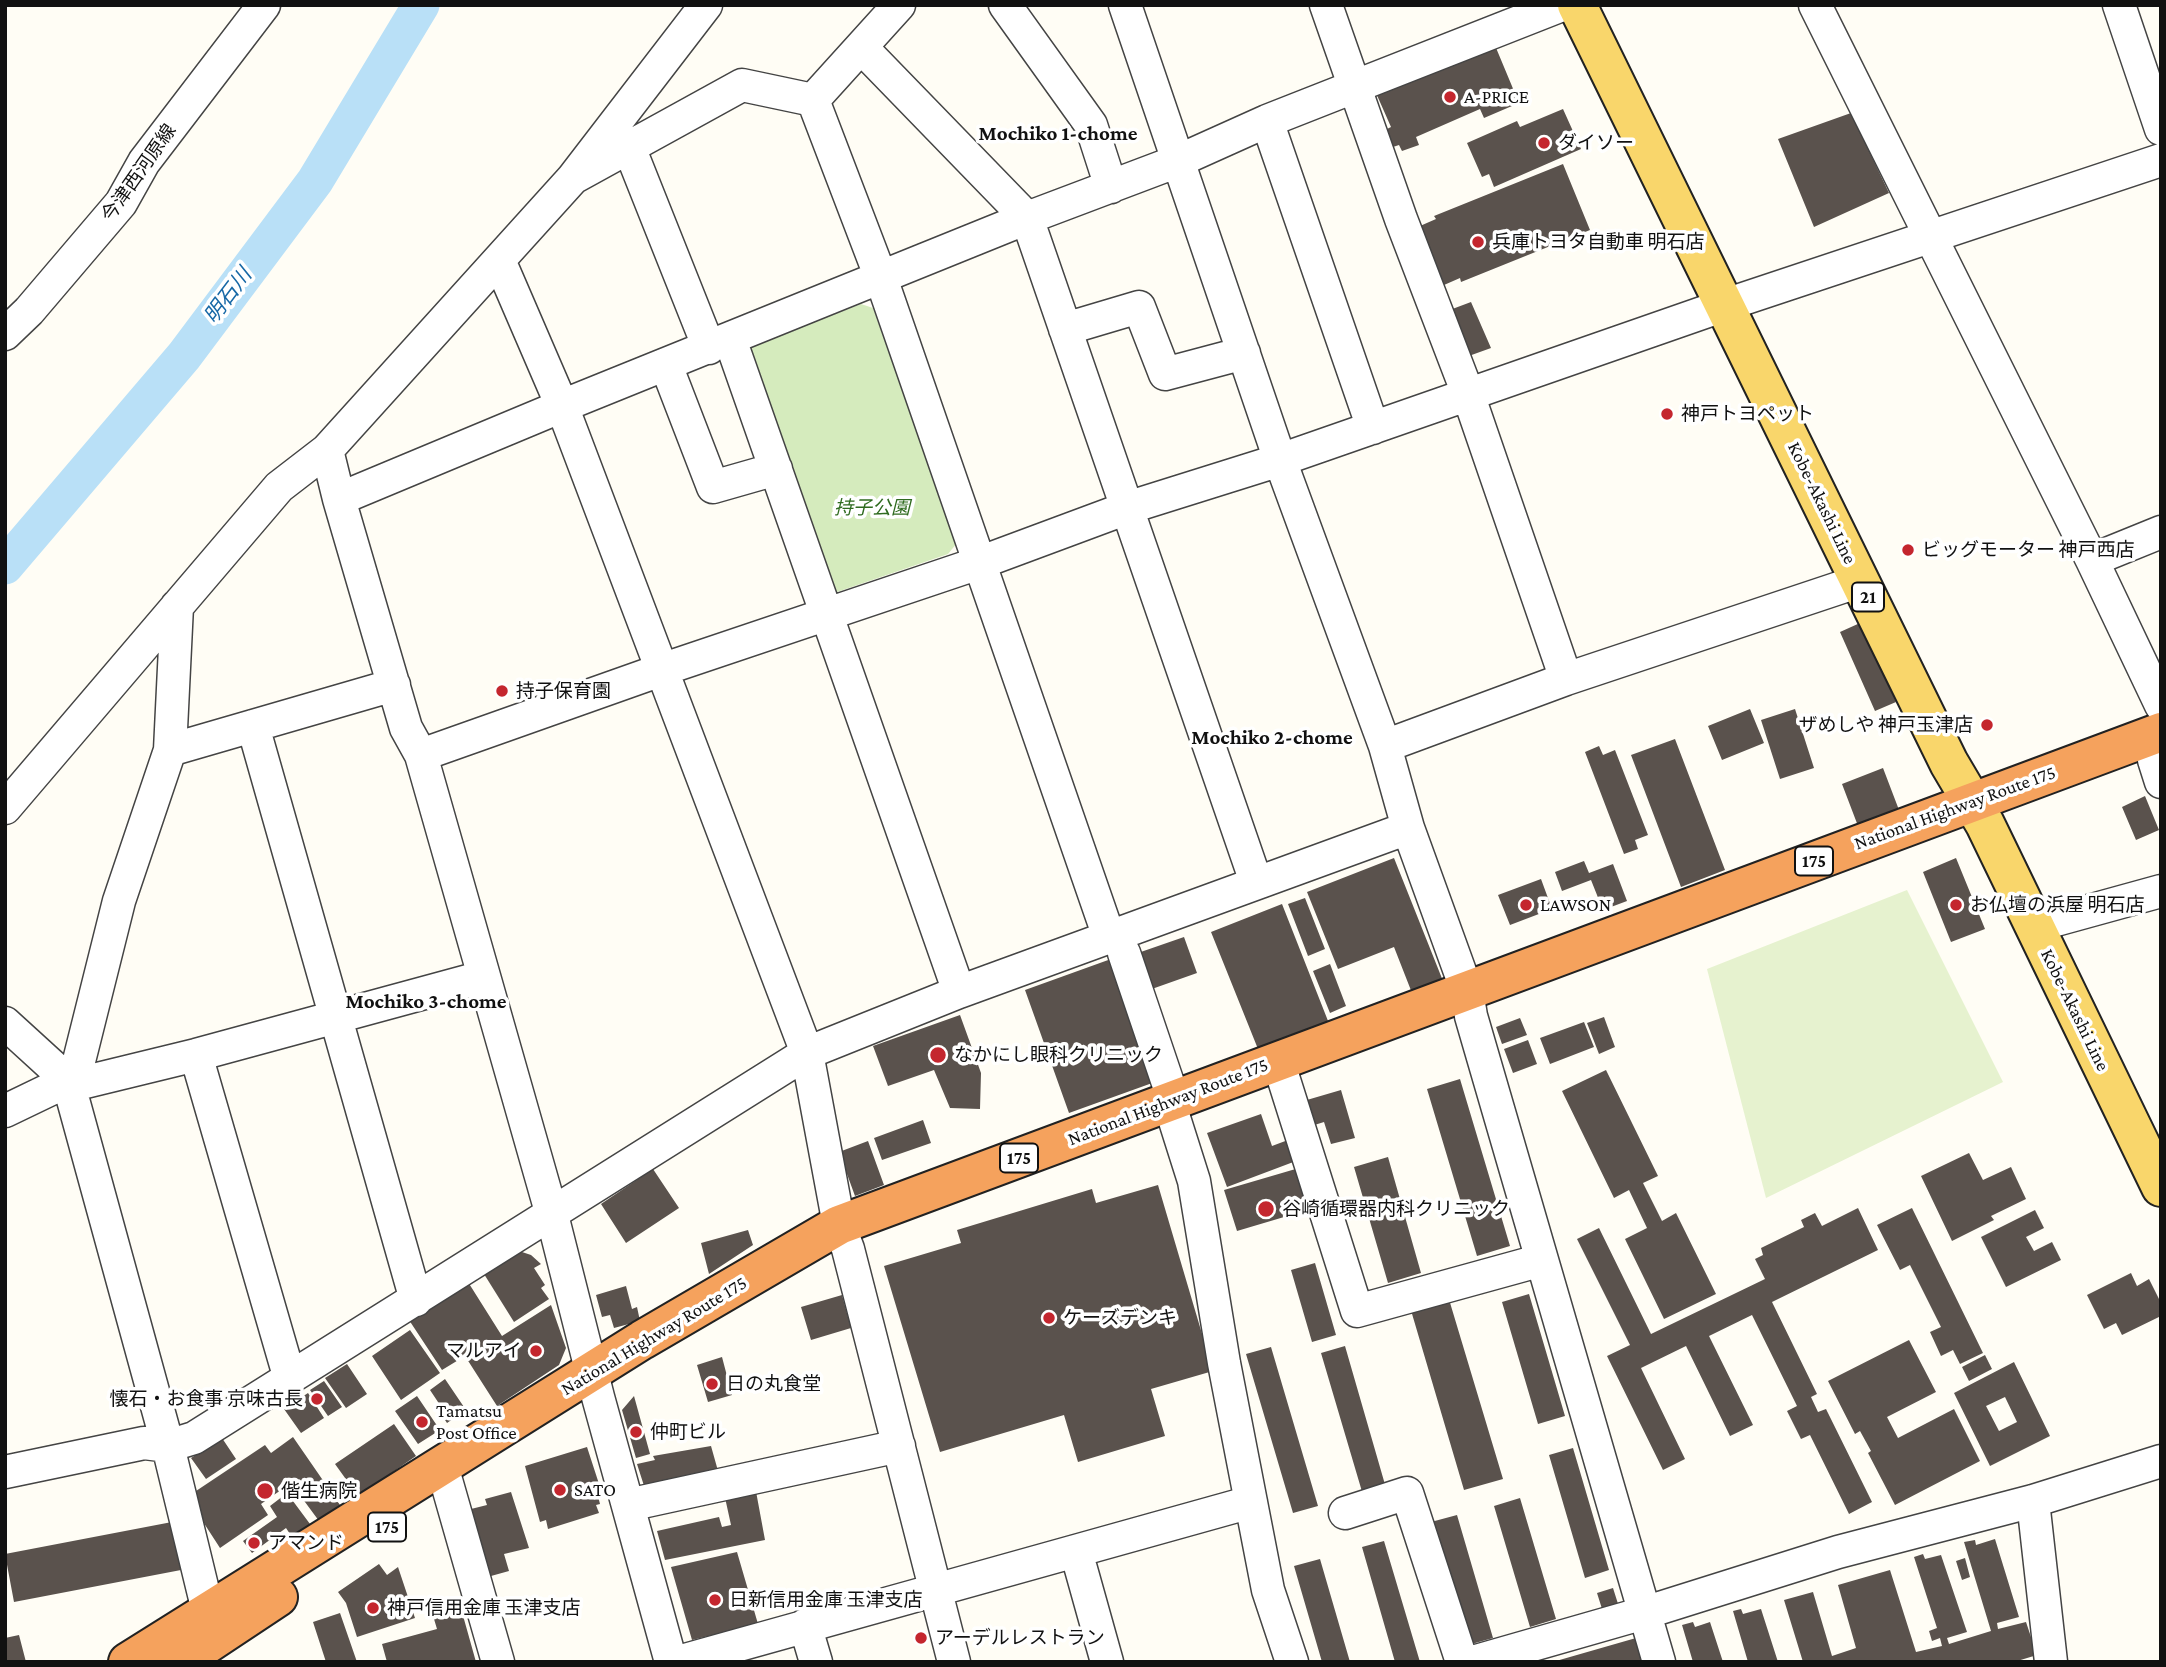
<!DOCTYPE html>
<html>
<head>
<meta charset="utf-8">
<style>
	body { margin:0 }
	#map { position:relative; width:2166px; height:1667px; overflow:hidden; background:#fffdf5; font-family:"Crimson Pro",serif }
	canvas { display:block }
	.frame { position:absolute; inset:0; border:7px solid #111; pointer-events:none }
</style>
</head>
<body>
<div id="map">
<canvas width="2166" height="1667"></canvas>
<div class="frame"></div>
</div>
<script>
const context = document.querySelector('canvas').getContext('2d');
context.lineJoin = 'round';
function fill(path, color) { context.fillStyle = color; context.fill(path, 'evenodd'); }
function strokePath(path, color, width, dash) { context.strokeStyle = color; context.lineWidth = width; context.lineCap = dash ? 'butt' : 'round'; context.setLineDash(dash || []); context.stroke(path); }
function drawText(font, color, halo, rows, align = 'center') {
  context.font = font + ' "Crimson Pro","Noto Sans JP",serif'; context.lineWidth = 7; context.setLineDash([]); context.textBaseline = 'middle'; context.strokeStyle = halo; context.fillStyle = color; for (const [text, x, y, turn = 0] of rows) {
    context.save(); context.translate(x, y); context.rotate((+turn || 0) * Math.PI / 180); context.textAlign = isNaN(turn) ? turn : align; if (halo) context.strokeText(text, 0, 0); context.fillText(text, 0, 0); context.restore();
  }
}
fill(new Path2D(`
	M861 304 873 308 957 543 948 554 837 592 826 583 749 358 752 346Z`), '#d5ebbd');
fill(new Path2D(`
	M1907 890 2003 1082 1766 1198 1707 969Z`), '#e6f2cf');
strokePath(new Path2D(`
	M5 566 184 356 315 181 421 5`), '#b9e0f7', 37);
fill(new Path2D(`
	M1494 43 1519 103 1484 118 1480 109 1416 137 1419 145 1402 151 1399 145 1390 148 1383 131 1391 127 1376 93Z
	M1563 109 1581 149 1494 187 1489 174 1482 177 1467 143 1517 121 1520 127Z
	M1851 113 1889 193 1814 227 1778 139Z
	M1563 164 1590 230 1461 282 1460 278 1444 285 1420 226 1436 219 1434 216Z
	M1471 302 1491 348 1466 357 1447 311Z
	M1860 623 1896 702 1875 711 1840 632Z
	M1750 709 1764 743 1722 760 1708 726Z
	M1795 709 1814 768 1780 779 1761 720Z
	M1675 739 1725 870 1681 887 1631 755Z
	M1599 746 1603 755 1615 750 1648 835 1635 840 1638 849 1624 854 1585 752Z
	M1883 768 1899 810 1858 826 1842 784Z
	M2145 796 2159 830 2136 840 2122 807Z
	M1394 858 1443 981 1412 993 1394 947 1338 969 1307 892Z
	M1956 858 1985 929 1951 942 1923 872Z
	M1584 861 1589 873 1613 864 1627 901 1603 910 1591 880 1562 891 1555 872Z
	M1541 879 1552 909 1510 925 1498 895Z
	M1305 898 1325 949 1308 956 1288 904Z
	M1282 904 1330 1026 1260 1054 1211 932Z
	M1184 937 1197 973 1149 990 1135 954Z
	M1111 959 1155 1082 1069 1113 1025 990Z
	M1330 964 1346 1006 1330 1013 1313 971Z
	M960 1015 981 1073 980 1109 950 1108 934 1070 888 1086 873 1046Z
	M1604 1017 1615 1047 1599 1054 1587 1023Z
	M1520 1018 1527 1035 1502 1044 1496 1027Z
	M1584 1022 1594 1047 1550 1064 1540 1038Z
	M1528 1040 1537 1064 1513 1073 1504 1049Z
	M1606 1070 1658 1176 1643 1183 1662 1221 1676 1213 1716 1294 1664 1319 1625 1239 1647 1228 1629 1190 1614 1198 1562 1091Z
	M1460 1079 1510 1246 1477 1256 1427 1089Z
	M1341 1090 1355 1138 1331 1144 1324 1122 1308 1127 1300 1102Z
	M1261 1114 1272 1146 1288 1140 1296 1161 1227 1187 1207 1133Z
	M923 1120 931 1143 882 1160 874 1138Z
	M868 1141 884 1185 855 1196 839 1152Z
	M1969 1153 1983 1180 2011 1167 2026 1199 1991 1216 1994 1220 1952 1241 1921 1176Z
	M1388 1157 1421 1273 1388 1283 1354 1167Z
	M1299 1168 1311 1209 1237 1231 1224 1190Z
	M653 1169 679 1208 626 1243 601 1204Z
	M1158 1185 1213 1371 1151 1389 1165 1436 1078 1462 1064 1415 940 1452 884 1266 961 1243 957 1230 1092 1189 1096 1203Z
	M1858 1208 1878 1250 1772 1302 1817 1394 1811 1397 1818 1412 1826 1409 1872 1502 1849 1514 1810 1435 1801 1439 1787 1411 1797 1406 1752 1315 1709 1336 1753 1425 1730 1436 1686 1346 1641 1368 1685 1459 1663 1470 1607 1356 1630 1345 1577 1239 1599 1228 1651 1334 1765 1279 1755 1259 1763 1255 1761 1248 1804 1227 1801 1220 1815 1213 1822 1226Z
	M1912 1208 1983 1353 1960 1364 1953 1350 1941 1356 1930 1332 1941 1327 1910 1265 1900 1270 1877 1225Z
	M2035 1210 2044 1228 2026 1237 2034 1251 2052 1242 2061 1260 2006 1287 1981 1237Z
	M748 1230 753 1245 709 1274 701 1243Z
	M519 1251 531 1255 541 1264 534 1268 545 1285 541 1288 549 1299 514 1322 484 1274Z
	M1315 1263 1336 1335 1312 1342 1291 1270Z
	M2131 1273 2137 1286 2149 1279 2161 1303V1316L2122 1335 2116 1323 2104 1329 2087 1295Z
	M468 1282 502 1336 551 1305 566 1348 559 1365 497 1406 465 1356 442 1370 409 1320Z
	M626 1286 632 1309 637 1307 640 1321 614 1328 610 1315 602 1317 596 1295Z
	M1529 1294 1565 1416 1538 1424 1502 1302Z
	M842 1295 851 1328 811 1340 801 1307Z
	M1448 1296 1503 1479 1464 1490 1410 1307Z
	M410 1330 440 1373 401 1400 372 1356Z
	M1909 1340 1936 1392 1887 1417 1898 1438 1954 1409 1980 1461 1895 1505 1868 1453 1871 1451 1860 1431 1855 1434 1828 1381Z
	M1345 1346 1386 1488 1363 1495 1321 1353Z
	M1271 1347 1318 1506 1293 1513 1246 1354Z
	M1985 1355 1992 1369 1969 1381 1962 1367Z
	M722 1357 732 1395 708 1402 697 1365Z
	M2014 1362 2050 1436 1990 1466 1954 1393ZM2005 1397 2017 1422 1999 1431 1986 1406Z
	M347 1364 367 1394 346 1408 325 1378Z
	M445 1379 466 1410 447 1423 437 1408 440 1405 430 1390Z
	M324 1381 342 1407 328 1416 310 1390Z
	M308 1393 324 1418 301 1433 284 1409Z
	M417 1396 440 1430 418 1444 395 1411Z
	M634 1396 650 1454 636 1458 622 1410Z
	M394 1424 416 1456 358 1496 335 1464Z
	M293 1437 340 1505 319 1521 291 1483 261 1504 268 1515 220 1548 187 1497 265 1445 271 1453Z
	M222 1438 236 1459 206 1479 191 1458Z
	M711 1446 720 1478 646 1492 637 1464 655 1460 653 1456Z
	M587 1447 600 1487 596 1488 600 1504 596 1505 599 1513 548 1529 546 1520 540 1522 525 1466Z
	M1573 1448 1609 1570 1585 1578 1549 1455Z
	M755 1486 765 1540 665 1560 657 1531 719 1517 722 1527 731 1525 724 1493Z
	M511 1492 529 1548 504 1554 509 1571 491 1576 471 1509 487 1505 485 1499Z
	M287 1493 310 1524 292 1537 286 1528 252 1553 243 1541 277 1517 270 1506Z
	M1520 1498 1556 1619 1530 1627 1494 1506Z
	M1457 1515 1493 1638 1468 1645 1431 1522Z
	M172 1522 181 1570 14 1602 5 1554Z
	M1995 1539 2019 1617 1997 1623 1998 1629 2026 1622 2037 1655 2014 1662H1803L1784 1600 1813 1592 1832 1656 1856 1648 1838 1585 1890 1570 1916 1652 1942 1646 1940 1638 1932 1641 1929 1631 1937 1628 1914 1557 1923 1554 1925 1559 1941 1555 1967 1632 1947 1638 1949 1644 1991 1631 1964 1542 1975 1540 1976 1545Z
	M1384 1541 1420 1662H1395L1362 1547Z
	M737 1552 758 1624 692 1640 671 1567Z
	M1965 1558 1970 1577 1962 1580 1956 1561Z
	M1320 1559 1350 1662H1322L1294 1566Z
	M379 1564 387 1575 398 1567 415 1618 357 1637 346 1603 338 1592Z
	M1613 1588 1619 1607 1603 1612 1597 1593Z
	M1741 1609 1743 1614 1761 1609 1778 1662H1748L1733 1611Z
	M462 1612 476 1662H387L382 1644 437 1629 434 1619Z
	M340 1613 357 1662H326L313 1622Z
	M1693 1622 1695 1627 1710 1622 1723 1662H1693L1682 1625Z
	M19 1635 26 1662H5V1638Z
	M1636 1638 1643 1662H1556V1661Z`), '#5a524d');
const minor = new Path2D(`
	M1005 5 1091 125 1111 187
	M1125 5 1280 460 1385 746 1408 828 1467 991 1471 1016 1659 1662
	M1326 5 1401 219 1468 394 1566 679
	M1815 5 2092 560 2161 705
	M2119 5 2161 129
	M861 47 1027 218 1256 882
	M813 100 899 5
	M1267 121 1373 428
	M629 147 709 348
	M573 178 742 85 813 100 881 278 1109 937
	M499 260 562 406 807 1053 839 1225 848 1249 954 1662
	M1065 329 1139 307 1165 374 1244 353
	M5 334 29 311 121 203 144 162 264 5
	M730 339 959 992
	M666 365 713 487 776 469
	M327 450 339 499 406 728 421 755 552 1215 598 1397 671 1662
	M339 499 562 406 1027 218 1178 161 1267 121 1562 5
	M2092 560 2161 532
	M253 726 416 1300
	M1385 746 1566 679 1860 581
	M170 750 177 606
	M421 755 661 670 979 563 1127 508 1280 460 1725 305 2161 160
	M2154 760 2161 782
	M5 808 279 487 327 450 573 178 706 5
	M2034 926 2161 891
	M1124 953 1170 1089
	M5 1023 73 1085
	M196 1055 290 1379
	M1278 1061 1357 1311 1542 1260
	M1169 1102 1194 1181 1224 1363 1268 1590 1292 1662
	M5 1111 57 1086 73 1085 196 1055 483 977
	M442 1466 498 1662
	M5 1472 144 1443 168 1446 194 1438 807 1053 959 992 1408 828
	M2033 1501 2051 1662
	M628 1505 899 1446
	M1345 1513 1407 1493 1462 1662
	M1076 1551 1107 1662
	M805 1625 816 1662
	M209 1633 208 1611 168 1446 72 1096 73 1085 119 901 170 750 394 685
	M678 1662 1251 1502
	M1473 1662 1644 1613 1838 1552 2033 1501 2161 1461`);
const major = new Path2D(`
	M1577 5 1949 763 1985 824 2161 1187`);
const highway = new Path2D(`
	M128 1662 642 1340 839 1225 2161 732
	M180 1662 278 1597`);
strokePath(minor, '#444', 35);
strokePath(major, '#222', 42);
strokePath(highway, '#222', 42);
strokePath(minor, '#fff', 32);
strokePath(major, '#f9d66b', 38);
strokePath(highway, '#f5a25d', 38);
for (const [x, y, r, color] of [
	[1450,97,7,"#c4262e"],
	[1544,143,7,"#c4262e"],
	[1478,242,7,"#c4262e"],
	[1667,414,7,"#c4262e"],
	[1908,550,7,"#c4262e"],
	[502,691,7,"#c4262e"],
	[1987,725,7,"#c4262e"],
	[1526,905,7,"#c4262e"],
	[1956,905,7,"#c4262e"],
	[938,1055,9,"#c4262e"],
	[1266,1209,9,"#c4262e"],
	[1049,1318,7,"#c4262e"],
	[536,1351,7,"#c4262e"],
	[712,1384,7,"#c4262e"],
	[317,1399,7,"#c4262e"],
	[422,1422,7,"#c4262e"],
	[636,1432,7,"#c4262e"],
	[560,1490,7,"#c4262e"],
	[265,1491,9,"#c4262e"],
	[254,1543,7,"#c4262e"],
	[715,1600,7,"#c4262e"],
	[373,1608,7,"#c4262e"],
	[921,1638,7,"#c4262e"]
]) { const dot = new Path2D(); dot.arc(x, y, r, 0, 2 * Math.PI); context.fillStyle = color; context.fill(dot); strokePath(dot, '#fff', 2.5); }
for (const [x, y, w] of [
	[1868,597,32],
	[1814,861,38],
	[1019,1158,38],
	[387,1527,38]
]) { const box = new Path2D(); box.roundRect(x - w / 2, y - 14.5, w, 29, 5); context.fillStyle = '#fff'; context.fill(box); strokePath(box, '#111', 2); }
drawText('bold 18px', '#111', null, [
	["21",1868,597],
	["175",1814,861],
	["175",1019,1158],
	["175",387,1527]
]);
drawText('19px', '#111', '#fff', [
	["A-PRICE",1464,97],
	["ダイソー",1558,143],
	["兵庫トヨタ自動車 明石店",1492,242],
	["神戸トヨペット",1681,414],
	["ビッグモーター 神戸西店",1922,550],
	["持子保育園",516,691],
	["ザめしや 神戸玉津店",1973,725,"right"],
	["LAWSON",1540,905],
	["お仏壇の浜屋 明石店",1970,905],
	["なかにし眼科クリニック",954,1055],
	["谷崎循環器内科クリニック",1282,1209],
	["ケーズデンキ",1063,1318],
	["マルアイ",522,1351,"right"],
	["日の丸食堂",726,1384],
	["懐石・お食事 京味古長",303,1399,"right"],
	["Tamatsu",436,1411],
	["Post Office",436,1433],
	["仲町ビル",650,1432],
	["SATO",574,1490],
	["偕生病院",281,1491],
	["アマンド",268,1543],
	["日新信用金庫 玉津支店",729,1600],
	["神戸信用金庫 玉津支店",387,1608],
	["アーデルレストラン",935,1638]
], 'left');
drawText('19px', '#111', '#fff', [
	["今津西河原線",139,173,-55],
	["Kobe-Akashi Line",1822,503,64],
	["National Highway Route 175",1955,808,-20],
	["Kobe-Akashi Line",2075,1010,64],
	["National Highway Route 175",1168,1102,-21],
	["National Highway Route 175",654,1336,-31]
]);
drawText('italic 19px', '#2f6b1f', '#fff', [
	["持子公園",872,508]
]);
drawText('bold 21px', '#111', '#fff', [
	["Mochiko 1-chome",1058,134],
	["Mochiko 2-chome",1272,738],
	["Mochiko 3-chome",426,1002]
]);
drawText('italic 21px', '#1768a6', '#fff', [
	["明石川",228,296,-53]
]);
</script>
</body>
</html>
